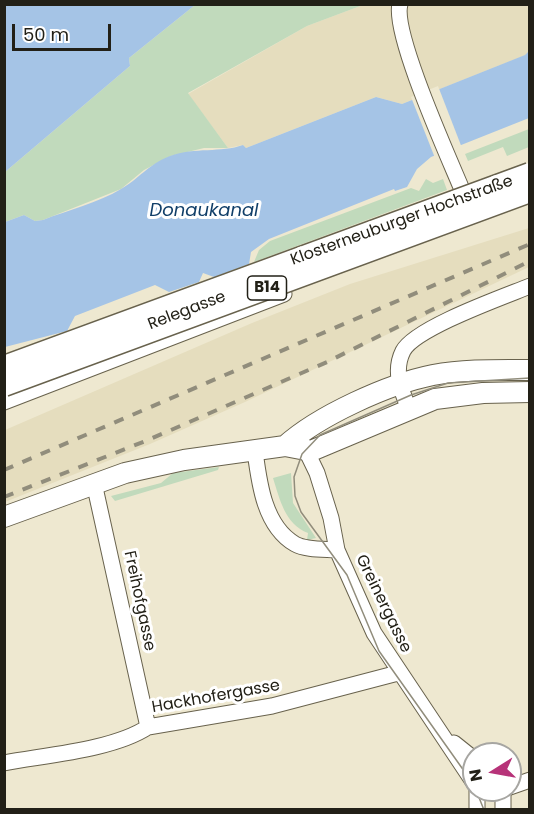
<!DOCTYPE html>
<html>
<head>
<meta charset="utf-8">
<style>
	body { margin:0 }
	#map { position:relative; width:534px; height:814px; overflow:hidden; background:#eee8d0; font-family:Poppins,sans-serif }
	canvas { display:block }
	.frame { position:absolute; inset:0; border:6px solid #222017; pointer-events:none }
	.north { position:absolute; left:462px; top:742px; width:60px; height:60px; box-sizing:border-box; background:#fff; border:2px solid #a7a6a2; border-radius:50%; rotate:259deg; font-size:16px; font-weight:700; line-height:24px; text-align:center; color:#222017 }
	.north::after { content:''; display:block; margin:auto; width:21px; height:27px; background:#b73379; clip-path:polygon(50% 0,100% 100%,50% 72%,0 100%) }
	.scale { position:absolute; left:12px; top:24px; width:99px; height:27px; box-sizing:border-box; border:3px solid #222017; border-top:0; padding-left:8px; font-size:18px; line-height:21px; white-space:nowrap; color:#222017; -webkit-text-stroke:4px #fff; paint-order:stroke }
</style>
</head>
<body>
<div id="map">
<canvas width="534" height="814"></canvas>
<div class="frame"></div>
<div class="north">N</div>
<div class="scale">50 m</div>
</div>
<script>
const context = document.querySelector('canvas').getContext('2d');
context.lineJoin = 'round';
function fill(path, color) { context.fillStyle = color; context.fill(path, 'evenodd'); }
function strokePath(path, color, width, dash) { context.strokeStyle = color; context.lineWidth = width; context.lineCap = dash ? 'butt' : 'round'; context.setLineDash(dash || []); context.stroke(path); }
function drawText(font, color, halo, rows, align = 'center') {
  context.font = font + ' Poppins,sans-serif'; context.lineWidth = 6; context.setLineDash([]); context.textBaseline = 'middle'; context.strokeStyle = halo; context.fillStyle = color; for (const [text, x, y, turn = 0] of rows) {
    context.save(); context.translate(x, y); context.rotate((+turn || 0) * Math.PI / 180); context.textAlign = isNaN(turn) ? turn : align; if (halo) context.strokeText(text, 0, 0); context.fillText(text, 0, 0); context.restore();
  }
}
fill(new Path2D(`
	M363 5H529V51L526 55 402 104 376 97 246 148 243 145 228 148 188 94 307 26Z
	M529 228V267L245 402 150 444 5 502V430L252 323 350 284Z`), '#e5ddbe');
fill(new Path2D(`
	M195 5H363L307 26 188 93 228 148H204L171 156 144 170 121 189 43 220 35 221 24 215 5 222V172L130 66 129 58Z
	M529 129V147L507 156 503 147 468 161 465 154Z
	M426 179 433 183 443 179 447 190 254 262 259 250 270 241 411 188 419 191Z
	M219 467 218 470 115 501 111 496 161 483 173 473Z
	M291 473 293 503 316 538 307 540 308 533C285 524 280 500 273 478Z`), '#c1dabc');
fill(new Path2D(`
	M5 4H195V5L129 58 130 66 5 172Z
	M529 51V118L431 157 417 169 407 187 395 191 394 189 269 239 251 252 249 264 214 277 203 273 199 282 169 292 155 285 75 316 67 331 5 347V222L24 215 35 221 43 220C68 210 98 203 121 189 139 179 147 165 170 156 195 147 221 153 243 145L246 148 376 97 402 104 525 55Z`), '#a5c4e6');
fill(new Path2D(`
	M438 86 462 148 435 158 411 97Z`), '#eee8d0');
const minor = new Path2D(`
	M400 4C392 33 449 158 463 192L471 204
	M4 402 284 294
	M409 409C401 390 393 371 403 351 415 328 503 297 530 286
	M303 444 317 473 331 518 337 550 374 633 474 783
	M255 451C259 482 264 526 295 544 305 550 325 549 337 550
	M94 483 148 727
	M454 743 474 759
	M4 763C46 755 113 750 148 727L272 706 398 673
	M510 787 530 780
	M477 810V790
	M503 810V790`);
const major = new Path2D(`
	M285 446C318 416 388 384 433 375 465 369 497 370 530 370
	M4 517 125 473 184 460 285 446 311 451 435 399 483 393 530 392`);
strokePath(minor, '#68624d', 17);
strokePath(major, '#68624d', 22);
strokePath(minor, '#fff', 15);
strokePath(major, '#fff', 20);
strokePath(new Path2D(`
	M474 785 379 651 347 575 301 512 295 496 294 477 302 454 320 435 411 395 448 383 530 378
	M476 790 484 810`), '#918d7c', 1.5);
strokePath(new Path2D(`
	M4 470 530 244
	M4 497 148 440 327 362 530 261`), '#918d7c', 4, [10, 10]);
const highwayBridge = new Path2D(`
	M4 367 530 174
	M4 385 530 191`);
strokePath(highwayBridge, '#68624d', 25, []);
strokePath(highwayBridge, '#fff', 22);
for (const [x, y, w] of [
	[267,288,39]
]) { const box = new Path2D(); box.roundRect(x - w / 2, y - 12, w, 24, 4.5); context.fillStyle = '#fff'; context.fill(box); strokePath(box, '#222017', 1.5); }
drawText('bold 15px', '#222017', null, [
	["B14",267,288]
]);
drawText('16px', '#222017', '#fff', [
	["Klosterneuburger Hochstraße",402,221,-20],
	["Relegasse",187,311,-21],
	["Freihofgasse",139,601,78],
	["Greinergasse",383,604,64],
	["Hackhofergasse",216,697,-10]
]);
drawText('italic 18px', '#103e68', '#fff', [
	["Donaukanal",204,211]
]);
</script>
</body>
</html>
